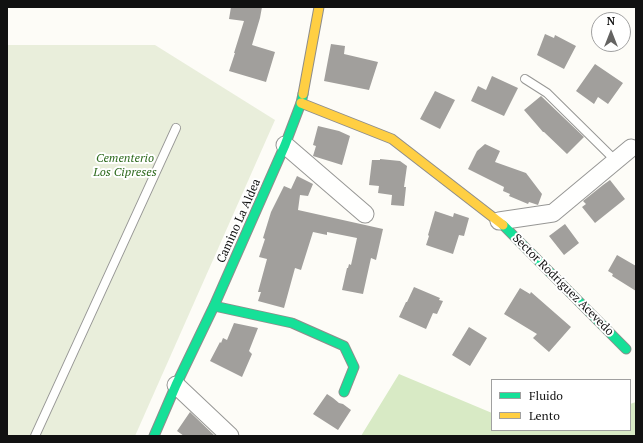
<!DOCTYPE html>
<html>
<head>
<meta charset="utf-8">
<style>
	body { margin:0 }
	#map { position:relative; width:643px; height:443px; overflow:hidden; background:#fdfcf7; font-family:"PT Serif",serif }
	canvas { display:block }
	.frame { position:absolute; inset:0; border:8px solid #111; pointer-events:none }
	.legend { position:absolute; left:491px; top:379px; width:140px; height:52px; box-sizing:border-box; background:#fff; border:1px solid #a0a0a0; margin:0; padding:5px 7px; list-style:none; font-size:12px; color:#111 }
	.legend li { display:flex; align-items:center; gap:8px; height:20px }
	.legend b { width:20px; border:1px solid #a0a0a0 }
	.north { position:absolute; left:591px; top:12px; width:40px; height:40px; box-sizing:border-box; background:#fff; border:1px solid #a0a0a0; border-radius:50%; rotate:0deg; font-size:11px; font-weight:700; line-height:16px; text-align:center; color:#111 }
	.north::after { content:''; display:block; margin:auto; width:14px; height:18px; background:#646362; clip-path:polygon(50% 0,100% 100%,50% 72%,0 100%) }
</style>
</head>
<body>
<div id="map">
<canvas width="643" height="443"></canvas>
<div class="frame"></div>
<ul class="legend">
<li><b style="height:5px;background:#16e098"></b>Fluido</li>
<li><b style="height:5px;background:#ffcf43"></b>Lento</li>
</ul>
<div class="north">N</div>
</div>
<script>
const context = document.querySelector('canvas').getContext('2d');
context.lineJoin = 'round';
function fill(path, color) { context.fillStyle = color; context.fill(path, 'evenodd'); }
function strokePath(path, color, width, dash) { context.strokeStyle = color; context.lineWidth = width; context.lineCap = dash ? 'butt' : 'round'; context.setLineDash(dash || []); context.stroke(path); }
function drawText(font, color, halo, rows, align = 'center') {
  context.font = font + ' "PT Serif",serif'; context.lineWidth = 4; context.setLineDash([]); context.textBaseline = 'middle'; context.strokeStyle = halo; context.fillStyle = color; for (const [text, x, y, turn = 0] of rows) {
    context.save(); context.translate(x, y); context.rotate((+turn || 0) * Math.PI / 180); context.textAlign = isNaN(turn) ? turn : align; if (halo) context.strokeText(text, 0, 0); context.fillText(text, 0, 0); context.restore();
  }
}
fill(new Path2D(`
	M399 374 492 413V430H630V404L636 402V436H361Z`), '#d8eac5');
fill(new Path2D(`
	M7 45H155L275 120 135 436H7Z`), '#e9eedb');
fill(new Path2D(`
	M231 7H262L260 18 252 45 275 52 266 82 229 71 235 53H234L244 21 229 19Z
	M545 34 554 38 555 35 576 46 564 69 537 55Z
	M331 44 345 46 344 54 378 62 369 90 324 81Z
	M595 64 623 83 608 104 598 97 594 104 576 91Z
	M492 76 518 88 504 116 471 101 478 86 486 90Z
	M435 91 455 100 440 129 420 119Z
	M541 96 584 137 567 154 544 132H543L524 110Z
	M318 126 339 131 350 136 342 165 313 156 316 146 313 145Z
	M485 144 500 151 495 162 526 173 542 194 538 205 529 202 528 204 509 196 510 194 503 191 504 187 468 169 477 151Z
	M380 159 400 161 407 166 404 187H406L404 206 391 205 392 195 378 193 379 186 369 185 372 160H380Z
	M297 176 313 184 308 196 300 195 298 210 383 229 376 260 371 258 363 294 342 290 347 268H348L349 264 351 265 357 238 327 232V235L313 232 301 270 295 268 284 308 258 301 261 292H258L267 259 259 257 265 239 263 238 271 212 284 186 291 189Z
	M610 180 625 199 595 223 582 207 586 204 583 201 603 185Z
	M435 211 453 217 454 213 469 218 464 236 459 235 453 254 426 245 429 236 428 235Z
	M565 224 579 243 564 255 549 236Z
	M617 255 636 266V291L612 276 613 274 608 271Z
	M414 287 440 298 439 300 443 301 437 314 433 313 426 329 399 317 406 302H407Z
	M520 288 530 294 531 292 571 327 549 352 533 338 537 334 504 314Z
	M234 323 258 328 249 351 252 354 242 377 210 361 220 342 221 343 223 338 227 340Z
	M469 327 487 338 470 366 452 355Z
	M327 394 333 398 339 403 343 404 351 410 338 430 313 414Z
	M190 412 215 436H184L177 431Z`), '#a19f9c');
const lane = new Path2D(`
	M525 79 547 93 616 161
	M35 436 176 128`);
const street = new Path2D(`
	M285 145 365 214
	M499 221 553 213 631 148
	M176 385 230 436`);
const fast = new Path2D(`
	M503 225 626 349
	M214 306 292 323 344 346 354 367 344 392
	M154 436 176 385 214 306 285 145 301 103 303 94`);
const slow = new Path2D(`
	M303 94 319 7
	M301 103 392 139 503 225`);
strokePath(lane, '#979795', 10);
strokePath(street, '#979795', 19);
strokePath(fast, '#8e8d8b', 11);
strokePath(slow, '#8e8d8b', 11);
strokePath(lane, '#fffffe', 8);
strokePath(street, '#fffffe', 17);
strokePath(fast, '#16e098', 9);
strokePath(slow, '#ffcf43', 9);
drawText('italic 12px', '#2f6b1f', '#fff', [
	["Cementerio",125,159],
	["Los Cipreses",125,173]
]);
drawText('12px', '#111', '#fff', [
	["Camino La Aldea",239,221,-66],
	["Sector Rodríguez Acevedo",563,285,45]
]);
</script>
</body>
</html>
